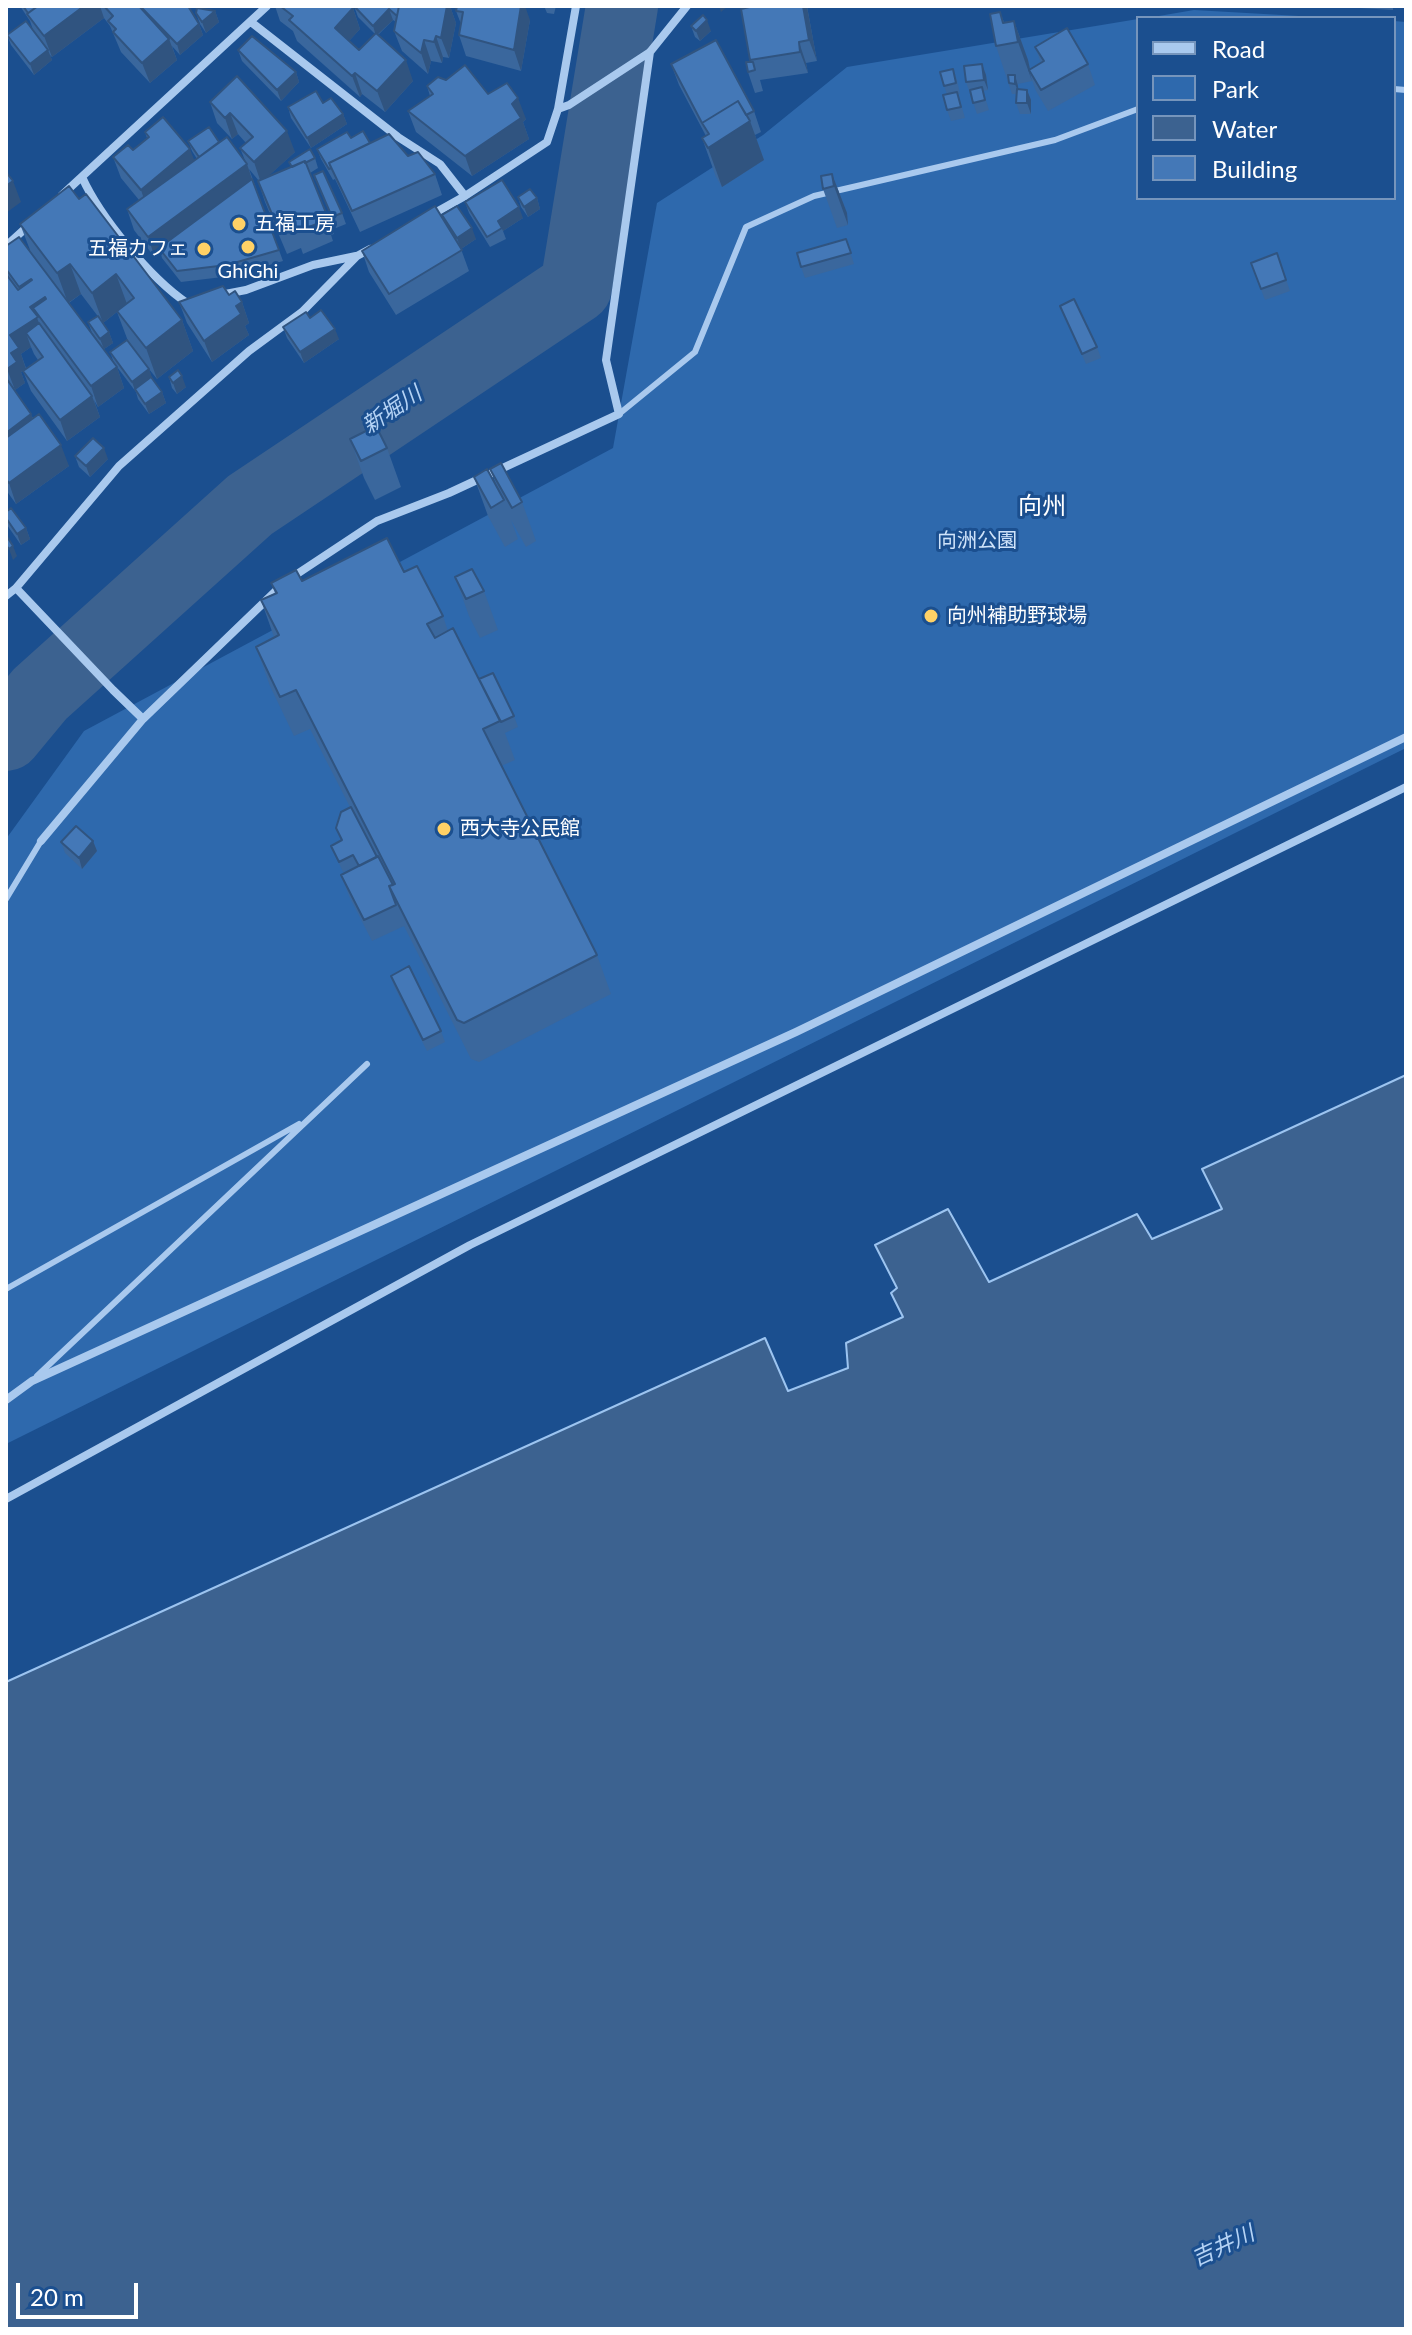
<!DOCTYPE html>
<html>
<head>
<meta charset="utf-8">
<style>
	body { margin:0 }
	#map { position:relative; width:1412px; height:2335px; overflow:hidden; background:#1b4f8f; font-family:Lato,sans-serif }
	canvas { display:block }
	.frame { position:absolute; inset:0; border:8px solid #fff; pointer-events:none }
	.legend { position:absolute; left:1136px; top:16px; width:260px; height:184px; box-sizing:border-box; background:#1b4f8f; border:2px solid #7695bc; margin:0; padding:10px 14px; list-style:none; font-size:24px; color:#fff }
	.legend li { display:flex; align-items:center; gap:16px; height:40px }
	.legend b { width:40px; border:2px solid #7695bc }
	.scale { position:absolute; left:16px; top:2283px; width:122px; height:36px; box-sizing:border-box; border:4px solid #fff; border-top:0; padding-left:10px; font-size:24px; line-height:28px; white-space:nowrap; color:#fff; -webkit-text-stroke:6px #1b4f8f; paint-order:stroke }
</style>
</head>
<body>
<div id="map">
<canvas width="1412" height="2335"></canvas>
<div class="frame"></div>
<ul class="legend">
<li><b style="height:10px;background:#a9c9ee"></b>Road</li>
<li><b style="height:22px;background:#2e69ad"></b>Park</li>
<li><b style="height:22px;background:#3c6290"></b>Water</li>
<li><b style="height:22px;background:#4478b7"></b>Building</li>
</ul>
<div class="scale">20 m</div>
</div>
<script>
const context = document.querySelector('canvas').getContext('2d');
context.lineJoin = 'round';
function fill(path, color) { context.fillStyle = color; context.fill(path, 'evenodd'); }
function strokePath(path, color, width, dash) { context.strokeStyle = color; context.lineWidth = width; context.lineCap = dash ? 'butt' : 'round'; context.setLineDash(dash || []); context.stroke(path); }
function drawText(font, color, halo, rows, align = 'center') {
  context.font = font + ' Lato,"Noto Sans JP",sans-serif'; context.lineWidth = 6; context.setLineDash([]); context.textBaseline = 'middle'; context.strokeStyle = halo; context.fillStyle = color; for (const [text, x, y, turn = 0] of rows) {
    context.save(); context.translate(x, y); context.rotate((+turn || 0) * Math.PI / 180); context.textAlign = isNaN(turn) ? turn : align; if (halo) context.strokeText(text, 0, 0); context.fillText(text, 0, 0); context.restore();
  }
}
fill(new Path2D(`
	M1194 10 1334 18H1147Z
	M1138 19V198H1394V21L1406 22V748L6 1444V839L84 731 613 448 657 203 763 135 847 67Z`), '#2e69ad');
const water = new Path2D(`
	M1406 1075V2329H6V1682L765 1338 788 1391 848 1368 846 1343 903 1317 891 1293 897 1288 875 1245 948 1209 989 1282 1137 1214 1152 1239 1222 1209 1202 1169Z`);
fill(water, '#3c6290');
strokePath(water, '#9cc4f0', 2);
strokePath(new Path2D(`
	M6 735 40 694 250 505 576 287 622 6`), '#3c6290', 72);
strokePath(new Path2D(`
	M1394 89 1406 90
	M619 414 695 352 746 227 814 196 1055 140 1138 109
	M6 899 41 841
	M6 1289 299 1124
	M37 1376 367 1064`), '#a9c9ee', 6);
strokePath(new Path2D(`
	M251 22 398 137 440 164 465 196
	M558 109 576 6
	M82 177C100 217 150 278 187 303L191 302
	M62 195 267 6
	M431 215 465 196 547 142 558 109 569 105 650 52 687 6
	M6 246 28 226
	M220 295 246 290 313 265 356 256
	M291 578 377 521 449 493 619 414 606 360 650 52
	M16 588 113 690 143 719
	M6 596 16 588 119 466 249 351 302 312 357 256 370 249
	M41 841 143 719 281 586
	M6 1400 32 1381 796 1032 1406 737
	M6 1499 470 1245 1406 787`), '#a9c9ee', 8);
fill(new Path2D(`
	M20 6H139L142 8 199 24 203 35 180 55 172 46 177 60 150 83 121 52 110 26 104 18 52 57 50 55 52 60 34 75 11 45 7 35 33 30 30 21Z
	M275 6H350L353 8 360 29 349 41 359 50 375 34 358 17 354 6H450L456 23 449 58 443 57 442 63 431 61 428 74 402 51 394 31 396 22 393 20 378 35 413 81 385 112 362 94 360 97 297 41 293 31 280 21Z
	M544 6H556L554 14 547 13Z
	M754 6H807L817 61 806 63 808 73 760 80 763 91 755 93 748 72 751 62 741 9Z
	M1327 6H1393V10Z
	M215 11 219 22 206 33 200 24 196 13Z
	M456 11 530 20 521 71 466 56 459 35 461 24Z
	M1000 12 1004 22 1014 21 1028 60 1030 69 1041 63 1035 47 1088 64 1095 85 1048 111 1036 91 1032 80V81L1018 84V89L1027 90 1031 100V114H1020L1016 103 1017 94H1012L996 46Z
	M691 26 711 31 700 41 695 37Z
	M238 50 296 72 299 82 281 101 242 61Z
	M671 64 754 111 761 132 755 135 764 160 722 187 716 177 702 138 706 136 679 85Z
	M982 64 986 75 988 90 983 91 989 110 977 114 966 82Z
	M953 69 957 80 960 94H958L965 118 951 121 947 110V94L944 86Z
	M427 86 488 94 526 119 523 122 529 139 472 176 416 132 408 111 430 96Z
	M210 102 295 152 267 177 291 167 289 162 315 158 318 168 310 173 334 234 331 235 333 241 303 254 301 248 287 254 265 202 258 181H259L249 169 283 261 231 276 181 282 162 258 161 254 155 258 134 230 127 209 139 200 121 178 113 157 133 150 147 138 145 132 194 160 197 159 192 151 188 141 219 142 246 163 240 148 246 143 238 134 232 139 217 123Z
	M323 103 343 114 347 124 311 148 291 118 288 107Z
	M351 138 408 156 435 174 442 195 360 232 335 179 333 180 321 159 317 149Z
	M832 174 847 213 848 225 837 228 823 189Z
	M314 175 342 213 346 224 336 228Z
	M518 197 537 198 540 209 528 217 521 207Z
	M79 199 182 320 193 351 157 379 137 354 149 369 152 379 162 392 166 403 149 414 138 399 136 392 114 363 110 352 128 341 117 312 103 323 81 294 69 303 117 367 124 388 98 407 94 400 100 417 67 441 31 391 23 371 21 372 25 383 15 390 6 377V246L30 250 20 224ZM31 347 34 354 38 360 26 368 21 354Z
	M465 202 523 218 503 231 506 239 490 247 469 213Z
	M442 215 476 239 461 249 469 271 396 315 369 272 362 251 444 221Z
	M846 239 854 264 805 278 801 267Z
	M1277 253 1290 291 1265 300 1251 263Z
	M229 295 242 302 249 323 245 326 249 335 212 362 187 323 179 302Z
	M1060 306 1097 347 1101 358 1086 364Z
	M88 322 109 332 113 343 104 349 92 333Z
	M283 327 339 339 304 363 287 338Z
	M169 377 186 387 177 394 172 388Z
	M6 378 33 418 69 466 16 504 6 490Z
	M350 439 387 448 401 487 375 500 364 478Z
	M75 456 108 459 90 477 79 467Z
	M490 469 522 502 536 541 526 547 511 520 518 539 505 547 488 516 474 477 497 487Z
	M6 512 26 528 30 539 21 545 7 525Z
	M404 572 443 616 448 631 479 679 514 716 518 727 505 733 515 760 501 766 597 955 611 994 479 1062 471 1059 404 926 372 941 349 896 341 875 358 867 357 866 343 872 331 846 341 840 336 828 350 807 310 729 294 736 270 686 256 647 274 637 261 600 275 593 271 583Z
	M455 577 484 591 498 630 480 638 469 616Z
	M93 841 97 851 82 869 65 853 61 842Z
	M391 976 441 1031 445 1042 427 1051 394 986Z`), '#3a679d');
fill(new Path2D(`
	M84 6H100L104 18 52 57 44 36Z
	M447 6H450L456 23 449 58 441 38Z
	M521 6H525L530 20 521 71 514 50Z
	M719 6H728L721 12Z
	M803 6H807V7L817 61 809 40Z
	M353 8 360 29 342 49 335 28Z
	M389 9 393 20 376 36 373 26Z
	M215 11 219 22 206 33 202 22Z
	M707 20 711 31 700 41 696 31Z
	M1014 21 1028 60 1031 74 1029 70 1032 81 1018 42Z
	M199 24 203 35 180 55 177 44Z
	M436 36 443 57 442 63 434 42Z
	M169 39 177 60 150 83 142 63Z
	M424 40 431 61 428 74 421 53Z
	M799 42 806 63 808 73 800 52Z
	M48 50 52 60 34 75 30 64Z
	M406 60 413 81 385 112 377 91Z
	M982 64 986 75 988 90 984 80Z
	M296 72 299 82 281 101 277 90Z
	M355 73 362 94 360 97 352 76Z
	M1015 75 1018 86 1019 94 1015 84Z
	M1027 90 1031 100V114L1027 103Z
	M518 98 526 119 523 122 529 139 472 176 465 156Z
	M230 113 238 134 232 139 225 118Z
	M343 114 347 124 311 148 307 138Z
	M750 121 764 160 722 187 708 148Z
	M287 131 295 152 261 183 254 162Z
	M190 149 198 170 148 211 141 190Z
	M247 164 254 185 159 248 161 254 155 258 148 237Z
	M832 174 847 213 848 225 834 186Z
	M13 181 21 202 6 213V186Z
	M537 198 540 209 528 217 524 207Z
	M519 207 523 218 503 231 498 221Z
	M472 228 476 239 461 249 457 238Z
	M70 264 81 294 68 303 57 273Z
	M116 274 127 304 103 323 92 293Z
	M45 297 52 318 33 308 45 338 26 333 31 347 21 354 26 369 21 372 25 383 15 390 7 369 11 353 10 335 30 307Z
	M242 302 249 323 245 326 249 335 212 362 204 341 236 306Z
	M182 320 193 351 157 379 146 348Z
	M335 329 339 339 304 363 300 352Z
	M109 332 113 343 104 349 100 339Z
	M117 367 124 388 98 407 91 386Z
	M149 369 153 380 135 389 136 393 132 382Z
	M182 376 186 387 177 394 173 383Z
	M162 392 166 403 149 414 145 404Z
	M92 396 100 417 67 441 60 420Z
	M31 414 39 435 6 449V433Z
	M61 445 69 466 16 504 9 483Z
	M104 448 108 459 90 477 86 466Z
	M26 528 30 539 21 545 17 534Z
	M13 546 17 556 13 560 9 549Z
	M93 841 97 851 82 869 79 858Z`), '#305480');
const building = new Path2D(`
	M23 6H38L28 13Z
	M38 6H84L44 36 27 14Z
	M104 6H139L169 39 142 63 113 32 116 29 108 21 113 16Z
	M143 6H188L199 24 177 44 141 7Z
	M280 6H350L353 8 335 28 359 50 376 33 406 60 377 91 355 73 352 76 289 20 293 16Z
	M354 6H399L397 16 389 9 373 26Z
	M399 6H447L441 38 436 36 434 42 424 40 421 53 394 31Z
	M457 6H521L514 50 459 35 463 12 456 11Z
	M754 6H803L809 40 799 42 800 52 750 60 741 9Z
	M197 8 215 11 202 22 196 13Z
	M1000 12 1003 23 1014 21 1018 42 996 46 990 14Z
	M703 15 707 20 696 31 691 26Z
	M26 21 48 50 30 64 7 35Z
	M1067 28 1088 64 1041 90 1029 70 1044 61 1035 47Z
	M252 36 296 72 277 90 238 50Z
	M716 40 754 111 746 115 738 101 702 123 671 64Z
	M746 62H753L755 70 748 72Z
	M982 64 984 80 966 82 964 66Z
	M465 65 488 94 507 83 518 98 512 104 521 118 465 156 408 111 433 94 427 86 438 77 446 80Z
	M953 69 956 83 944 86 940 72Z
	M1008 75H1015V84L1009 83Z
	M237 76 287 131 254 162 240 148 253 137 230 113 225 118 210 102Z
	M982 87 985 100 973 103 970 90Z
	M1017 89 1027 90V103H1016Z
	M316 91 323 103 331 98 343 114 307 138 288 107Z
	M957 92 961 107 947 110 943 95Z
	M738 101 750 121 708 148 702 138 709 134 702 123Z
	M163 117 190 149 141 190 113 157 128 145 133 150 149 137 145 132Z
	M209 127 219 142 199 157 188 141Z
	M363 131 370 143 329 163 331 168 329 169 317 149 347 132 351 138Z
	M389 134 408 156 418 152 435 174 352 211 329 163Z
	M227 137 247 164 148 237 127 209Z
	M310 149 315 158 305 163V161L292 167 289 162Z
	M305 161 326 213 323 214 326 220 295 233 293 227 280 233 258 181Z
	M323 171 342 213 332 217 314 175Z
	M6 172 13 181 6 186Z
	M832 174 834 186 823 189 821 176Z
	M252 179 279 250 227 265 177 271 159 248Z
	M502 180 519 207 498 221 502 228 487 237 465 202Z
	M69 186 79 199 86 194 182 320 146 348 117 311 134 298 116 274 92 293 70 264 57 273 20 224Z
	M530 189 537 198 524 207 518 197Z
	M435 206 462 250 389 294 362 251Z
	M457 206 472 228 457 238 442 215Z
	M19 237 117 367 91 386 33 308 46 299 45 297 30 307 38 317 10 335 19 348 11 353 17 362 7 369 6 367V274L18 290 32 280 31 279 19 287 6 269V246Z
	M846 239 851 253 801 267 797 253Z
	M1277 253 1286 280 1261 289 1251 263Z
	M223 286 229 295 235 291 242 302 236 306 241 314 204 341 179 302Z
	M1074 299 1097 347 1082 354 1060 306Z
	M321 310 335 329 300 352 283 327 306 312 310 318Z
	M98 316 109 332 100 339 88 322Z
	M39 323 92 396 60 420 23 371 43 357 26 333Z
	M127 340 149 369 132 382 110 352Z
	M178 370 182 376 173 383 169 377Z
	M151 377 162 392 145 404 135 389Z
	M6 378 31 414 6 433Z
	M39 414 61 445 9 483 6 479V438Z
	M376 426 387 448 361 461 350 439Z
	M93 438 104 448 86 466 75 456Z
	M501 463 522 502 512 508 490 469Z
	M487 469 504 500 491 508 474 477Z
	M11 508 26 528 17 534 6 518V512Z
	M6 535 13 546 9 549 6 545Z
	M387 538 404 572 417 566 443 616 427 624 435 638 453 628 500 721 483 729 597 955 464 1023 457 1020 389 886 395 884 296 690 280 697 256 647 279 635 261 600 277 593 271 583 296 570 302 581Z
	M472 569 484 591 466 599 455 577Z
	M493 673 514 716 501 722 479 679Z
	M351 807 377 857 359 866 353 855 339 862 331 846 342 840 336 828 341 812Z
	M76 826 93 841 79 858 61 842Z
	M378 856 393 885 389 886 396 905 364 920 341 875Z
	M409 966 441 1031 423 1040 391 976Z`);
fill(building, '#4478b7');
strokePath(building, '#305480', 2);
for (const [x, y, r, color] of [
	[239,224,8,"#ffd166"],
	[248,247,8,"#ffd166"],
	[204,249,8,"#ffd166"],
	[931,616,8,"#ffd166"],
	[444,829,8,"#ffd166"]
]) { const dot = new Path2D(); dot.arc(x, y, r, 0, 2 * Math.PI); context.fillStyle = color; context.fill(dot); strokePath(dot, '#1b4f8f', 3); }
drawText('20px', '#fff', '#1b4f8f', [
	["五福工房",255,224],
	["五福カフェ",188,249,"right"],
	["GhiGhi",248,272,"center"],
	["向州補助野球場",947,616],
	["西大寺公民館",460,829]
], 'left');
drawText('20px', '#cfe3fa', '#1b4f8f', [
	["向洲公園",977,541]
]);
drawText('italic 22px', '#b5d3f5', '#1b4f8f', [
	["新堀川",392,410,-34],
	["吉井川",1223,2246,-25]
]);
drawText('24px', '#fff', '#1b4f8f', [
	["向州",1042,506]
]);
</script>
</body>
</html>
